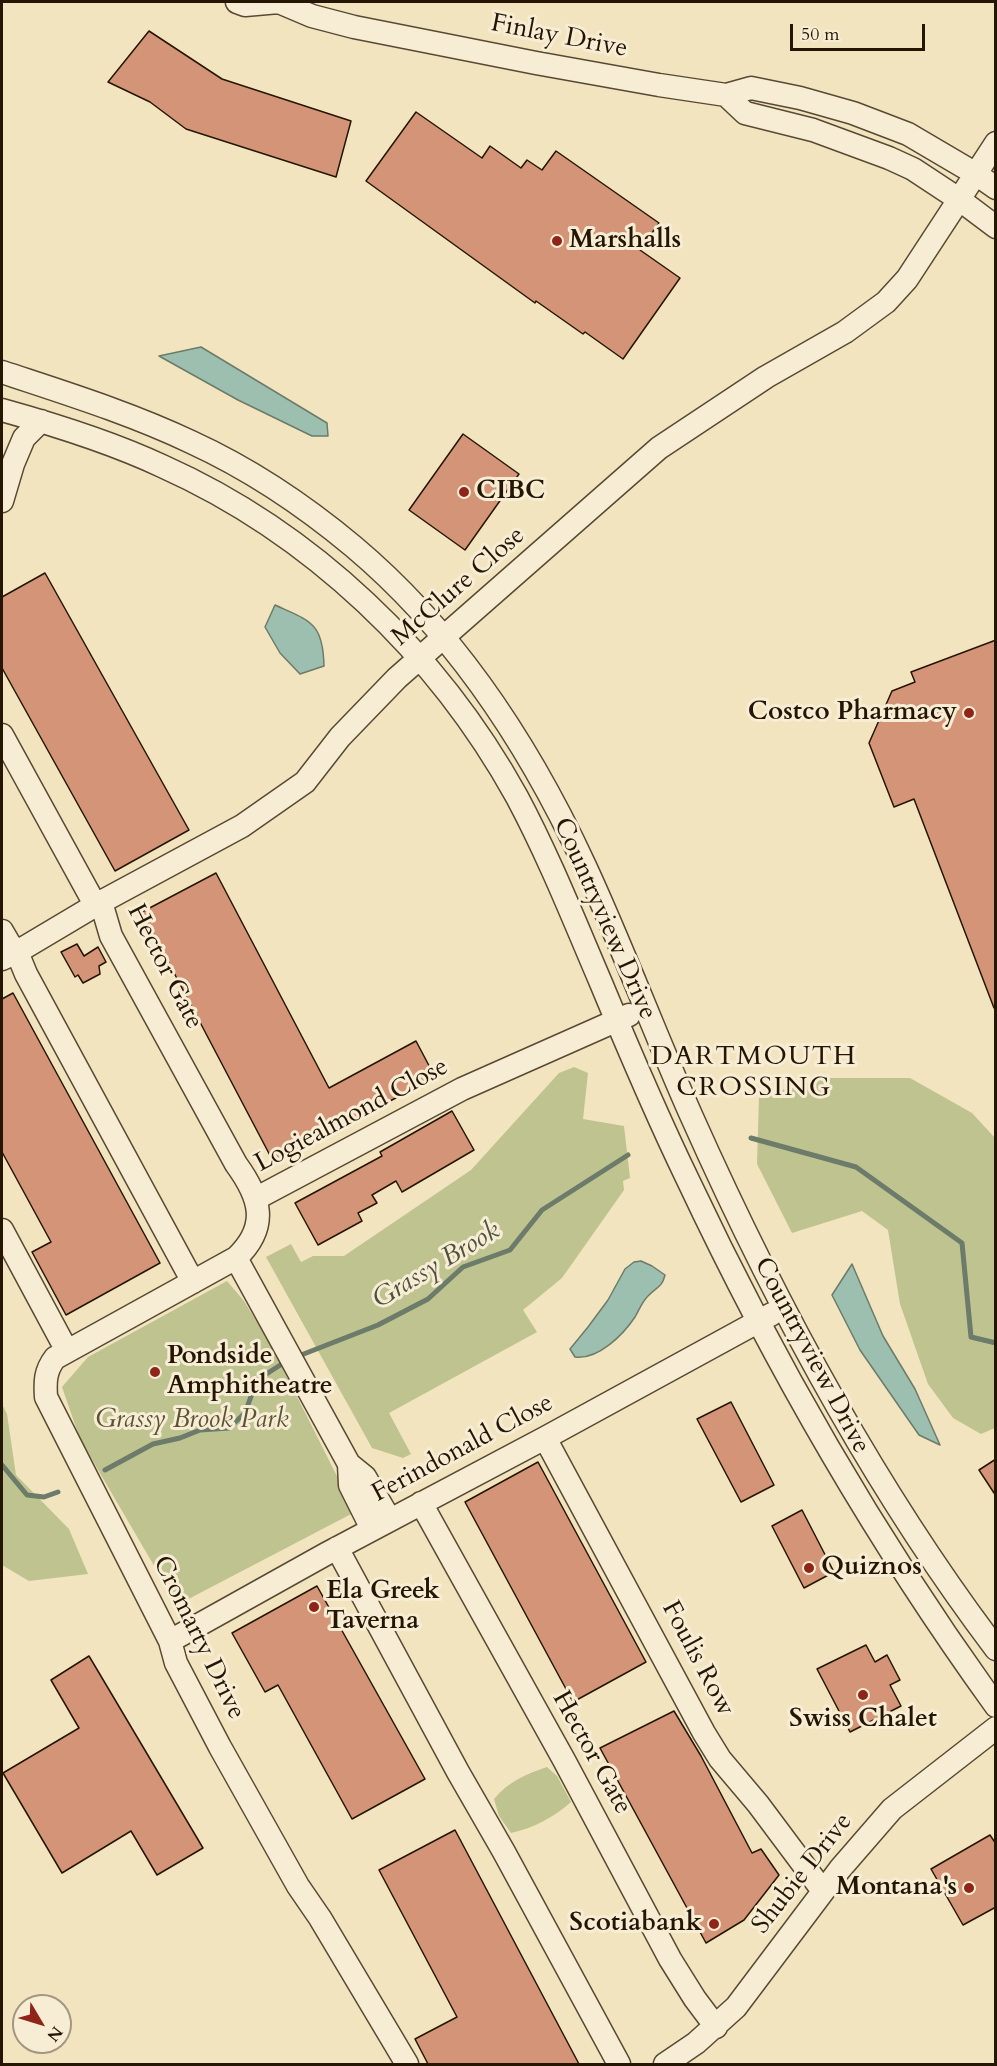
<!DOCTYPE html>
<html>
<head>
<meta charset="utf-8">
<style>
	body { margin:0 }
	#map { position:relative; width:997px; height:2066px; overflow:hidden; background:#f2e4bf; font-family:Cardo,serif }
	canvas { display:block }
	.frame { position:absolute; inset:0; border:3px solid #251603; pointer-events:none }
	.north { position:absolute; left:12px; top:1994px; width:60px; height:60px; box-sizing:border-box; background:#f7edd5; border:2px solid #a39781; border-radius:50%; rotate:128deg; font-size:16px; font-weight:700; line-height:24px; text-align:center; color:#251603 }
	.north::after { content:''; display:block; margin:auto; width:21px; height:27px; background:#8f2418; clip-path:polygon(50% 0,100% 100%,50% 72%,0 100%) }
	.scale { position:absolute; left:790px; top:24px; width:135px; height:27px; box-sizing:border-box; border:3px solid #251603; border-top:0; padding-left:8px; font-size:18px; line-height:21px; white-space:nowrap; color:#251603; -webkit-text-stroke:4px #f7edd5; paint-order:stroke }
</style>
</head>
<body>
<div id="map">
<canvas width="997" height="2066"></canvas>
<div class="frame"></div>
<div class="north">N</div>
<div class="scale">50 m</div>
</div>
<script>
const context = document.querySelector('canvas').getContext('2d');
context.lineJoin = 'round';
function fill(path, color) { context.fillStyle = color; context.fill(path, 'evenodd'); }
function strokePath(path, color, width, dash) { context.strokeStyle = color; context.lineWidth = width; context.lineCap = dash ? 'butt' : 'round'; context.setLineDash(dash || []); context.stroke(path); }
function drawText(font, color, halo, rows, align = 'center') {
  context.font = font + ' Cardo,serif'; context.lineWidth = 6; context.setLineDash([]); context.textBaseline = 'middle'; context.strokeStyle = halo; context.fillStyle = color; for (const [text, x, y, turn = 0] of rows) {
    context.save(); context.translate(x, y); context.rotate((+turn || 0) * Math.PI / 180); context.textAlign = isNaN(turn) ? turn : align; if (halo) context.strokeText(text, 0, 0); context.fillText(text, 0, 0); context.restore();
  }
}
fill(new Path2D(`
	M574 1067 588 1073 583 1119 624 1126 630 1178 623 1181 624 1190 562 1278 523 1310 537 1332 389 1413 411 1454 403 1458 372 1448 266 1257 291 1244 301 1262 313 1256H344L471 1170 559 1073Z
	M828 1078H910L972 1113 995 1138V1428L981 1434 953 1418 928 1384 900 1304 888 1230 862 1211 792 1233 757 1164 759 1096Z
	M227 1281 244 1301 270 1343 355 1512 177 1605 80 1439 62 1387 88 1357Z
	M2 1404 7 1414 16 1475 69 1529 88 1574 29 1581 2 1565Z
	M547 1767 557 1776 571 1802C554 1817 534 1828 511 1833L499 1816 494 1799C508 1782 526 1774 547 1767Z`), '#bec38f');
const water = new Path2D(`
	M201 347 327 423 328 436H312L238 400 159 356Z
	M275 605C310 621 323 622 324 666L300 674 280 653 265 627Z
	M641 1261 652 1266 665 1275C662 1288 656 1287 648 1296 642 1302 639 1310 635 1317 623 1335 598 1360 575 1357L570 1349 588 1327 608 1300 625 1269 634 1262Z
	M852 1264 883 1336 915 1389 940 1445 919 1435 860 1350 832 1295Z`);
fill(water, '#9cbfaf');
strokePath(water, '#6c7b6a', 1.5);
strokePath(new Path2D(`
	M751 1138 856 1167 962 1243 971 1337 996 1343
	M296 1357 378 1325 428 1299 463 1267 510 1250 542 1210 628 1155
	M2 1465 27 1495 44 1497 58 1492
	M105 1470 153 1444 180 1438 200 1430 229 1428 245 1413 257 1380 285 1362`), '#6c7b6a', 5);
const building = new Path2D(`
	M149 31 222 79 351 121 336 177 186 129 150 102 108 82Z
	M416 112 482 158 490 146 521 168 527 160 542 170 556 151 659 223 640 250 680 278 623 359 585 332 583 334 536 301 535 303 366 181Z
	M463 434 519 474 465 550 409 510Z
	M45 573 189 830 115 871 2 668V597Z
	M996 640V1007L994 1008 914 799 894 807 869 743 892 691 915 682 911 672Z
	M216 873 329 1088 416 1041 435 1077 274 1163 142 912Z
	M77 944 84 956 98 947 106 962 99 966 100 974 83 983 78 975 75 977 61 952Z
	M13 993 160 1263 66 1315 32 1252 51 1242 2 1152V999Z
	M452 1111 474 1150 402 1192 396 1181 372 1195 377 1203 358 1213 362 1221 318 1245 295 1203 382 1156 380 1152Z
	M731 1402 774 1485 741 1502 697 1419Z
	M996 1459V1496L979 1470Z
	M538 1462 646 1662 573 1702 465 1502Z
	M802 1510 834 1572 804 1588 772 1526Z
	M317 1586 425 1779 352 1819 278 1685 265 1692 232 1633Z
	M866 1645 875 1662 887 1655 900 1680 890 1685 901 1706 850 1732 817 1669Z
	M89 1656 203 1848 157 1875 131 1831 62 1873 3 1773 79 1728 51 1680Z
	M674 1711 701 1756 752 1853 761 1849 779 1875 744 1920 706 1943 600 1748Z
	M455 1830 579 2064H428L415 2039 457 2017 379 1870Z
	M990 1835 996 1844V1907L963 1925 931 1869Z`);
fill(building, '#d49477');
strokePath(building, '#251603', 1.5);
const minor = new Path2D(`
	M237 2 245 5 279 2 312 16 354 27 536 63 659 85 726 95 751 88 800 98 853 113 908 134 976 174 996 188
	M726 95 745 113 813 130 889 158 913 169 960 200 996 227
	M2 372C65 393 130 413 191 442 250 469 305 506 354 547 455 632 530 747 585 866 623 948 654 1032 691 1115 773 1299 874 1488 996 1649
	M2 410C56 425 111 442 162 466 312 533 438 654 517 797 549 857 574 920 601 983 628 1048 656 1114 687 1178 774 1363 876 1540 996 1706
	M2 501 13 464 24 438 41 421
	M2 735 92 899 101 902 111 936 236 1164C260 1197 270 1226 236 1258L55 1358C45 1371 45 1382 46 1397L170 1641 176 1663 220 1747 298 1886 320 1918 407 2064
	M2 931 9 943 17 952 26 974 193 1282
	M2 959 17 952 101 902 242 826 305 782 340 737 397 678 659 448 766 377 845 332 886 302 907 279 996 143
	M257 1198 462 1089 629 1015
	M2 1230 67 1351
	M236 1258 349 1464 365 1477 390 1520
	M545 1438 704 1733 720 1759 758 1804 823 1891
	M349 1464 350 1485 372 1529
	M421 1503 564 1760 670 1959 695 1999 716 2027
	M337 1548 458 1772 504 1852 619 2064
	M170 1641 326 1554 545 1438 772 1314
	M665 2064 696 2043 736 2007 840 1869 892 1809 996 1728`);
strokePath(minor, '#584a32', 25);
strokePath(minor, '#f7edd5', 22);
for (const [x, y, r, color] of [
	[557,241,6,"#8f2418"],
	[464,492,6,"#8f2418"],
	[969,713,6,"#8f2418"],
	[155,1372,6,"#8f2418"],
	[809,1568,6,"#8f2418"],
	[314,1607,6,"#8f2418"],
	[863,1695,6,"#8f2418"],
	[969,1888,6,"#8f2418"],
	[714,1924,6,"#8f2418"]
]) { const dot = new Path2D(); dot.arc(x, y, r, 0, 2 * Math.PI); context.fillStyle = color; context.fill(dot); strokePath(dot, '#f7edd5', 2); }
drawText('26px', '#251603', '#f7edd5', [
	["Finlay Drive",559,37,11],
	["McClure Close",459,587,-41],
	["Countryview Drive",604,919,66],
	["Hector Gate",164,967,63],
	["Logiealmond Close",352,1116,-28],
	["Countryview Drive",811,1356,62],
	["Ferindonald Close",463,1449,-28],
	["Cromarty Drive",198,1638,64],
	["Foulis Row",697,1659,62],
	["Hector Gate",591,1753,61],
	["Shubie Drive",803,1874,-52]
]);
drawText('bold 26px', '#251603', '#f7edd5', [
	["Marshalls",569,241],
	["CIBC",476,492],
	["Costco Pharmacy",957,713,"right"],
	["Pondside",167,1357],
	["Amphitheatre",167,1387],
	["Quiznos",821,1568],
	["Ela Greek",326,1592],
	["Taverna",326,1622],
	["Swiss Chalet",863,1720,"center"],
	["Montana's",957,1888,"right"],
	["Scotiabank",702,1924,"right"]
], 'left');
drawText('italic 26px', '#5b5334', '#f7edd5', [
	["Grassy Brook Park",192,1421]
]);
context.letterSpacing = '1.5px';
drawText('27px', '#251603', '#f7edd5', [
	["DARTMOUTH",754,1058],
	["CROSSING",754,1089]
]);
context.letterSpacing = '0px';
drawText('italic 27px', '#4f513f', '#f7edd5', [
	["Grassy Brook",437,1266,-31]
]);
</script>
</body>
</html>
